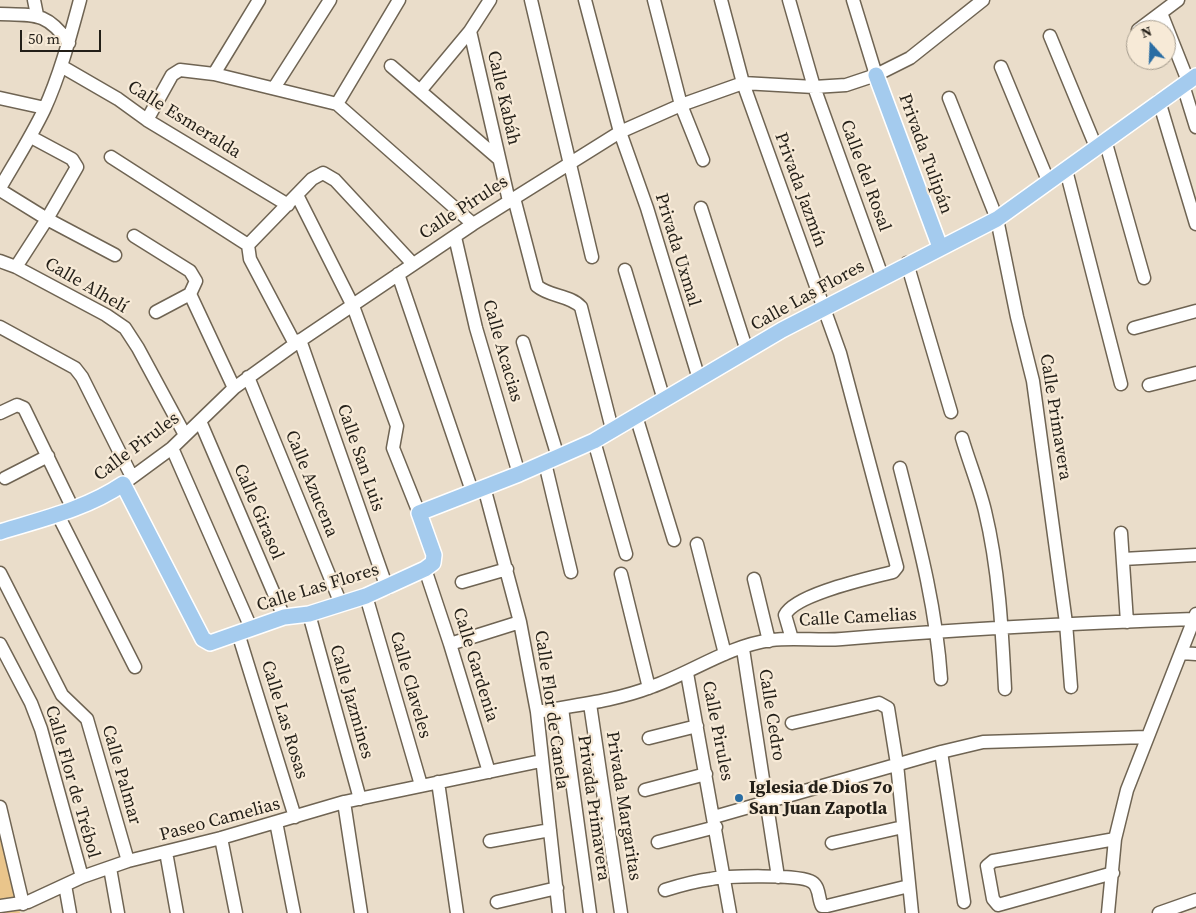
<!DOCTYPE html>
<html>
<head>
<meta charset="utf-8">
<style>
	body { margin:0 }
	#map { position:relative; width:1196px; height:913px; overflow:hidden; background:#eaddca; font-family:"Source Serif 4",serif }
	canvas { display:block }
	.north { position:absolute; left:1126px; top:20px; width:50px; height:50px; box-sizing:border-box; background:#f7ead7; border:1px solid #a2998b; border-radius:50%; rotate:340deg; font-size:14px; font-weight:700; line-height:20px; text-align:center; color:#231f18 }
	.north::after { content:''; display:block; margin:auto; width:18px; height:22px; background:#2a6da3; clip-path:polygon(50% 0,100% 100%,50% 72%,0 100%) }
	.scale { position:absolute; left:20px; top:30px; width:81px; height:22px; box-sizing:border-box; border:2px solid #231f18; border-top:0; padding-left:6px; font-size:15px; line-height:18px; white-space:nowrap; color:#231f18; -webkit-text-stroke:4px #f7ead7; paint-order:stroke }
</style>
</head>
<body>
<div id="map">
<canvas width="1196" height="913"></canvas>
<div class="north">N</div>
<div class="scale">50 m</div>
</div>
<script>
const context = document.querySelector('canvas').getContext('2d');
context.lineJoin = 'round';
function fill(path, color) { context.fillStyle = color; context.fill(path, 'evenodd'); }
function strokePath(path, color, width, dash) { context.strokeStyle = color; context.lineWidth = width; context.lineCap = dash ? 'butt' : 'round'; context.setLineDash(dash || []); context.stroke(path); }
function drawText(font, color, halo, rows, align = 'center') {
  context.font = font + ' "Source Serif 4",serif'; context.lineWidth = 4.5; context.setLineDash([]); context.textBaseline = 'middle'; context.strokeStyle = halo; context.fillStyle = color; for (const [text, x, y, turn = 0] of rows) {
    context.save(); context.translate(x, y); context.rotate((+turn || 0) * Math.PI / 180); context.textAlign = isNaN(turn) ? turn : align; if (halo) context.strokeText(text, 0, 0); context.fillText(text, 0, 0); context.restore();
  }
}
fill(new Path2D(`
	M0 831 20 913H0Z`), '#eac58b');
const minor = new Path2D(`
	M34 0 37 15
	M531 0 592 257
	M585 0 620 132 647 208 699 379
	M654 0 681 105 703 160
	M721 0 743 83 840 353 897 567 893 572C870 578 795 594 785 615L792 639
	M789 0 814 87 882 276
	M853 0 876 75
	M1161 13 1188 81
	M0 14C35 15 47 12 69 43
	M1138 30 1178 0
	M470 31 509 201
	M1050 36 1096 147
	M61 66 118 99 147 120 288 205
	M391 66 499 159
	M1001 67 1049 183
	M214 74 259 0
	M1183 85 1196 127
	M274 88 330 0
	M420 91 470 31 490 0
	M0 98 45 108
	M949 98 997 219 1017 317 1033 381 1066 623 1071 687
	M1159 101 1196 224
	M337 104 399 0
	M147 120 172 75 180 70 214 74 337 104 473 224
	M1105 140 1144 278
	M111 157 248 245
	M1066 170 1121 384
	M0 188C15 162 31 137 44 110 60 75 70 37 80 0
	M0 190 47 219 115 255
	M297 195 353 306 397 426 393 448 419 513
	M514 198 537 286C550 297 570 295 581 307L612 429
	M701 208 747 351
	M134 236 190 271 196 281 190 294 156 312
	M455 237 476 328 519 474
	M248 245 312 179 323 173 335 180 413 264
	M248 245 250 259 295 344
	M0 261 16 267 106 315 125 328 138 348 185 435
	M907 263 951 412
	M16 267 47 219 77 167 72 159 31 137
	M625 270 664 400
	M398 274 472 491
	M190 294 234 388
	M0 327 75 368 82 377 132 477
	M1134 328 1196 311
	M300 340 387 588
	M523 342 558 457
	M248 377 341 604
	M1149 385 1196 373
	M0 413 17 405 24 408 73 509
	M636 416 674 540
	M200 421 284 617
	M962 438C969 462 979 486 985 511 999 569 1002 630 1005 689
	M594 441 626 554
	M172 448 251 628
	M545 463 571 572
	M900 468C918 539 936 605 941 679
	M5 478 48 456
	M123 484 172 448 234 388 295 344 473 224 620 132 681 105 743 83 814 87 846 85 876 75 910 58 983 0
	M484 487 520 622 537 712 559 913
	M58 515 135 667
	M1121 533 1127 622
	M697 544 725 654
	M1123 559 1196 555
	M425 569 450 644 489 772
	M0 573 62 695 87 719 128 861
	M621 574 649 688
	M754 579 769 641
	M462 582 507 569
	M366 596 421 785
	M309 614 360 799
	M238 633 295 817
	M0 644 31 703 41 729 82 877
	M450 644 520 622
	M743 649 778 877
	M1181 653 1196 654
	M687 673 730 913
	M590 704 621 913
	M562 708 590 913
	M537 712C575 705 615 701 651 687 691 673 728 646 771 640 795 637 819 641 842 639 959 629 1076 623 1194 619
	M792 723 879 703 888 708 897 764 912 913
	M649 738 697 726
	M941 752 964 902
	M438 782 457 913
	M645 790 706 774
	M344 802 361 913
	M0 807 23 904
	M714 817 941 752 983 742 1147 737
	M276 822 294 913
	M221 838 236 913
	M490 841 550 830
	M658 842 716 827
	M832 843 903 827
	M166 852 177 913
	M110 868 118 913
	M1113 873 998 905 993 899 987 866 993 861 1115 839
	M65 885 70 913
	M665 890C681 885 695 881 711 879 726 876 801 874 812 882 820 887 818 899 822 906H827L909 886
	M497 902 557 888
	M0 906 28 902 82 877 128 861 221 838 344 802 541 761
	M1108 913 1115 839 1127 790 1196 614
	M1159 913 1196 900`);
const major = new Path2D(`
	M876 75 940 247
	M0 532C42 519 86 509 123 484L203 639 210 643 284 617 309 614 366 596 425 569 433 563 434 555 419 513 519 474 594 441 782 330 997 219 1196 76`);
strokePath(minor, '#6f6453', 15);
strokePath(major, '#fff', 18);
strokePath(minor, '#fff', 12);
strokePath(major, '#a4cbee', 15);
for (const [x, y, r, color] of [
	[739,798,5,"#2a6da3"]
]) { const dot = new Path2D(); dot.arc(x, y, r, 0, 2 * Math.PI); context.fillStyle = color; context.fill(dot); strokePath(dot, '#f7ead7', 2); }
drawText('18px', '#231f18', '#f7ead7', [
	["Calle Kabáh",503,98,77],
	["Calle Esmeralda",184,120,32],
	["Privada Tulipán",925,154,70],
	["Calle del Rosal",865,176,70],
	["Privada Jazmín",800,190,70],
	["Calle Pirules",464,208,-33],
	["Privada Uxmal",677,250,73],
	["Calle Alhelí",86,286,30],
	["Calle Las Flores",808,296,-29],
	["Calle Acacias",502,351,74],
	["Calle Primavera",1055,417,81],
	["Calle Pirules",137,447,-37],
	["Calle San Luis",360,458,71],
	["Calle Azucena",311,484,68],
	["Calle Girasol",258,512,67],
	["Calle Las Flores",318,588,-17],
	["Calle Camelias",858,618,-3],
	["Calle Gardenia",475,665,73],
	["Calle Claveles",410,685,74],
	["Calle Jazmines",351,702,74],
	["Calle Flor de Canela",551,710,82],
	["Calle Cedro",771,715,81],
	["Calle Las Rosas",284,720,73],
	["Calle Pirules",717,731,79],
	["Calle Palmar",121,775,74],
	["Calle Flor de Trébol",72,782,74],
	["Privada Margaritas",623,806,81],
	["Privada Primavera",593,808,82],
	["Paseo Camelias",220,820,-15]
]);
drawText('bold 18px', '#231f18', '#f7ead7', [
	["Iglesia de Dios 7o",749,788],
	["San Juan Zapotla",749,809]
], 'left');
</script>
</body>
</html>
